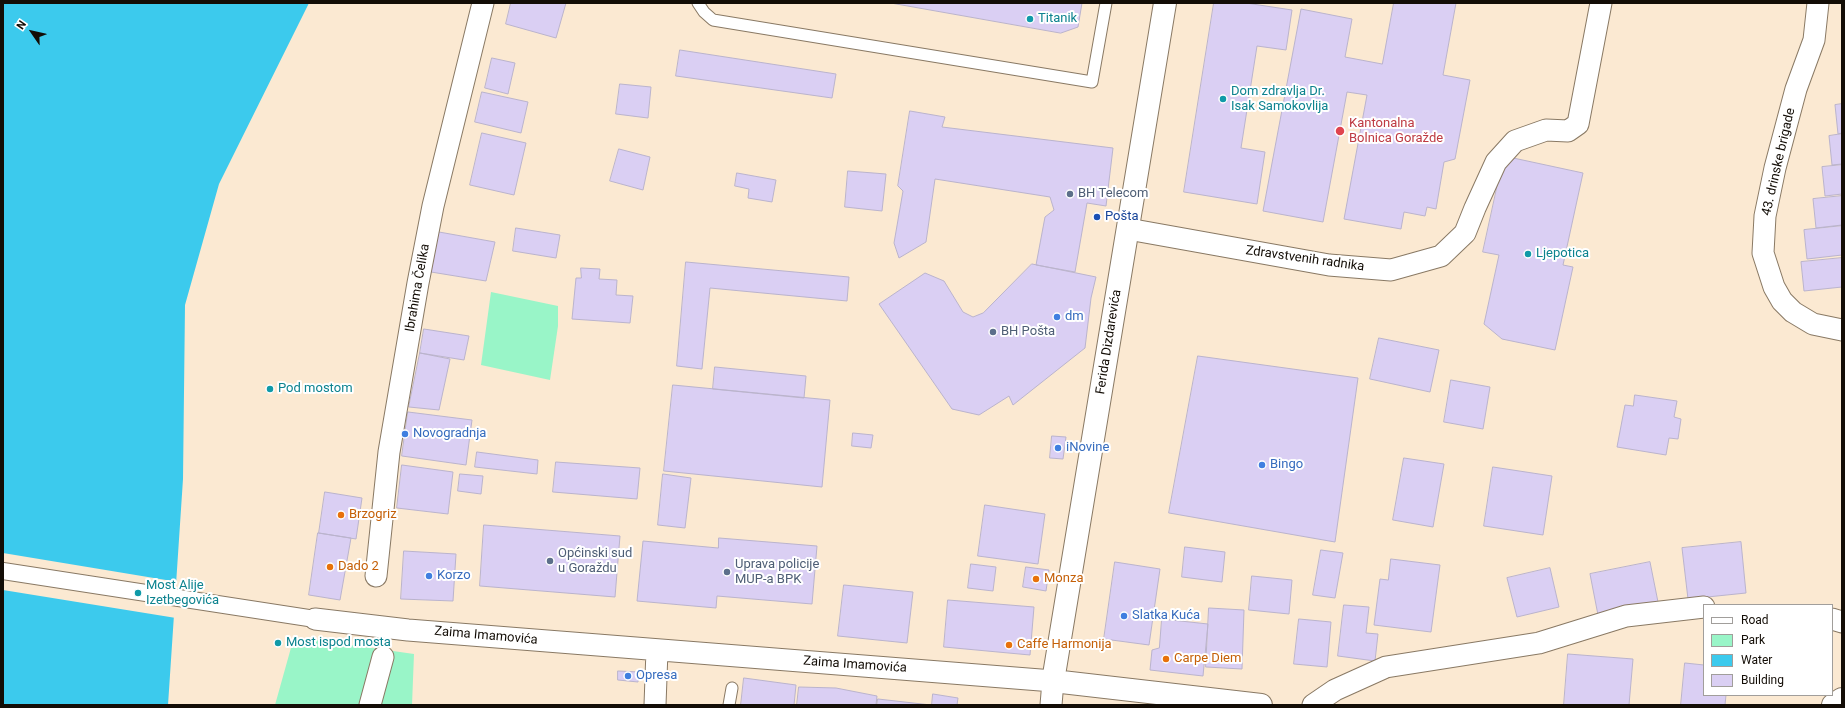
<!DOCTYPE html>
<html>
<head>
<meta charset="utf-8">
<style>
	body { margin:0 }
	#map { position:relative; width:1845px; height:708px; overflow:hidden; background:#fbe9d2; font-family:Roboto,sans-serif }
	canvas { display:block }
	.frame { position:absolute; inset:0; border:4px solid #130d06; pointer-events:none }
	.legend { position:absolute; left:1703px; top:604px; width:130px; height:92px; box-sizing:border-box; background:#fff; border:1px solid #a19e9b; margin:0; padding:5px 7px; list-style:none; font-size:12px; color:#130d06 }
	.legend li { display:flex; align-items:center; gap:8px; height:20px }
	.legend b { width:20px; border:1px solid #a19e9b }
	.north { position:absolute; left:12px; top:12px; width:40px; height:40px; -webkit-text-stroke:3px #fff; paint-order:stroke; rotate:304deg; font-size:11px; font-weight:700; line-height:16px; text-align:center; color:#130d06 }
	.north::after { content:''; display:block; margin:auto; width:14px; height:18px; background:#130d06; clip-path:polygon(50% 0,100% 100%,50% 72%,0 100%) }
</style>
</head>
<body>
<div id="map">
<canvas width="1845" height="708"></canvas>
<div class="frame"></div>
<ul class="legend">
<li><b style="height:5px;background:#fff"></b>Road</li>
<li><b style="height:11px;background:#99f5c8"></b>Park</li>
<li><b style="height:11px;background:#3ccaed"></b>Water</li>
<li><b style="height:11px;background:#dacff3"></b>Building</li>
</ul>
<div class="north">N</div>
</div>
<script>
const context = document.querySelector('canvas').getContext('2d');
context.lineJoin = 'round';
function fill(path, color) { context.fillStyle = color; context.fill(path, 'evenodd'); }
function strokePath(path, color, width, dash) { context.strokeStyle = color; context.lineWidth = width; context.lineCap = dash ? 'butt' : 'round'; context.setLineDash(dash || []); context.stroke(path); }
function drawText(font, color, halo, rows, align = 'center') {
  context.font = font + ' Roboto,sans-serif'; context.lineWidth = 4; context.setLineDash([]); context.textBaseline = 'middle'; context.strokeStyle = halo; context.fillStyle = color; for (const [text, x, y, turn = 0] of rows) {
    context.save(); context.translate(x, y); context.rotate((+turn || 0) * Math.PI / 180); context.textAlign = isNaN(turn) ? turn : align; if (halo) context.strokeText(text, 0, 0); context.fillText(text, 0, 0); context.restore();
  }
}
fill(new Path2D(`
	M491 292 558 306V326L550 380 481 365Z
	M294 637 414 654 412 705H275Z`), '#99f5c8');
fill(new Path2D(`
	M3 3H309L219 184 185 305 183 479 168 705H3Z`), '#3ccaed');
fill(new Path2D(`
	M3 553 178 582 176 618 3 590Z`), '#fbe9d2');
const building = new Path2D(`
	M511 3H566L556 38 506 24Z
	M891 3H1082L1078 27 1061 33Z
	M1214 3H1246L1292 10 1286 50 1257 46 1241 148 1265 152 1257 204 1184 192Z
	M1394 3H1456L1443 75 1470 80 1455 159 1444 162 1436 209 1427 207 1425 216 1404 212 1401 229 1344 219 1367 95 1347 92 1323 222 1263 211 1301 9 1352 19 1345 57 1382 64Z
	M680 50 836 74 832 98 676 76Z
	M492 58 515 63 508 94 485 88Z
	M620 84 651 87 648 118 616 114Z
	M482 92 528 102 521 133 475 122Z
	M1842 104V133L1838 134 1835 105Z
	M910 111 945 117 942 127 1113 148 1106 206 1087 203 1075 272 1036 265 1045 217 1054 210 1050 197 935 179 926 242 899 258 894 243 903 191 898 186Z
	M482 133 526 143 514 195 470 185Z
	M1842 134V164L1832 165 1829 136Z
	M619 149 650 157 643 190 610 181Z
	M1504 156 1583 173 1563 265 1573 267 1555 350 1502 339 1484 324 1499 255 1483 252Z
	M1842 165V194L1825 196 1822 167Z
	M848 171 886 174 882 211 845 207Z
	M737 173 776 180 772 202 748 198 749 189 735 186Z
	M1842 196V225L1816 228 1813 199Z
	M1842 226V255L1807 259 1804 230Z
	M516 228 560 235 556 258 513 251Z
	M439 232 495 242 486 281 431 272Z
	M1842 258V287L1804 291 1801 262Z
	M686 262 849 277 847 301 710 288 702 369 677 366Z
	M1032 264 1096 277 1091 298 1085 348 1013 405 1009 396 979 415 952 409 879 304 925 273 944 281 963 312 973 317 983 313Z
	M581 268 600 269 599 279 617 280 616 295 633 296 630 323 572 319 576 278H581Z
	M424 329 469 336 464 360 420 353Z
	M1379 338 1439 350 1430 392 1370 379Z
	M420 353 450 359 439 410 409 407Z
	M1198 356 1358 378 1335 542 1169 513Z
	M715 367 806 376 804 398 713 389Z
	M1451 380 1490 387 1483 429 1444 422Z
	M673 385 830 400 822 487 664 471Z
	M1635 395 1677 401 1674 417 1681 419 1678 439 1669 438 1666 455 1617 447 1625 405 1633 406Z
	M408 412 472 420 466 465 402 456Z
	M853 433 873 435 871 448 852 446Z
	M1052 436 1066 437 1063 459 1050 458Z
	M477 452 538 460 537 474 475 467Z
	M1404 458 1444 464 1433 527 1393 520Z
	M556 462 640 468 637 499 553 492Z
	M402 465 453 472 448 514 397 508Z
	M1493 467 1552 476 1543 535 1484 526Z
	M460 474 483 476 481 494 458 491Z
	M663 474 691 478 685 528 658 525Z
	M325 492 362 498 356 539 319 533Z
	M985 505 1045 514 1038 564 978 556Z
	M484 525 620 536 615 597 480 586Z
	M318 533 351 538 340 600 309 595Z
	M719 538 817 546 812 604 717 596 716 608 637 601 643 541 718 548Z
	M1741 542 1746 593 1688 599 1682 548Z
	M1185 547 1225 552 1222 582 1182 577Z
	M1321 550 1343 553 1335 598 1313 595Z
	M404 551 456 554 453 601 401 599Z
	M1391 559 1440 565 1431 632 1374 625 1380 579 1388 580Z
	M1115 562 1160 569 1149 645 1104 639Z
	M1650 562 1658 602 1598 615 1590 574Z
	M971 564 996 567 993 591 968 588Z
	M1026 567 1049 570 1046 591 1023 587Z
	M1550 568 1559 607 1517 617 1507 578Z
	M1252 576 1292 580 1289 614 1249 610Z
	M844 585 913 592 907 643 838 636Z
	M948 600 1034 607 1030 655 944 647Z
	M1344 605 1369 607 1366 633 1378 634 1375 661 1338 656Z
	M1209 608 1244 610 1242 669 1206 667Z
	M1162 619 1208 624 1203 676 1150 670 1152 650 1159 648Z
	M1299 619 1331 622 1327 667 1294 664Z
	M1568 654 1633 659 1629 705H1564Z
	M1685 663 1704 665V695H1726L1725 705H1681Z
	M618 671 639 672 638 682 618 680Z
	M744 678 796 685 794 705H741Z
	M799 687 836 688 877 696 876 705H797Z
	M933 694 958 698 957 705H932Z
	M878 699 931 705H877Z`);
fill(building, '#dacff3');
strokePath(building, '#bab3cc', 1);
const service = new Path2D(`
	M698 3 704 12 713 20 1092 82 1106 3
	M729 705 732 688`);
const pedestrian = new Path2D(`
	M3 571 315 619`);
const minor = new Path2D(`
	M1818 3 1814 40 1796 89 1775 168 1765 216 1763 253 1774 287 1782 301 1793 312 1813 324 1842 330
	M1128 229 1329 265 1391 270 1441 256 1465 233 1475 208 1496 162 1515 141 1546 130 1568 131 1578 124 1601 3
	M376 576 389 452 418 283 433 206 483 3
	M315 619 408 630 1053 681 1051 705
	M1832 619 1842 622
	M370 705 383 657
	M655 705 657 650
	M1313 705 1335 690 1386 667 1539 643 1626 616 1704 607`);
const secondary = new Path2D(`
	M1165 3 1053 681 1261 705
	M1833 705 1842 699`);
strokePath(service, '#897964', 13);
strokePath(pedestrian, '#897964', 18);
strokePath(minor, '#897964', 23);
strokePath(secondary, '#897964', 24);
strokePath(service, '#fff', 11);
strokePath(pedestrian, '#fff', 16);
strokePath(minor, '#fff', 21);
strokePath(secondary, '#fff', 22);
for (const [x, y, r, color] of [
	[1030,19,4,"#0f9aa8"],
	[1223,99,4,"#0f9aa8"],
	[1340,131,5,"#e0444e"],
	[1070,194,4,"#5c6f8a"],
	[1097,217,4,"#1a4fb4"],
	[1528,254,4,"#0f9aa8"],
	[1057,317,4,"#3f7fe0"],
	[993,332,4,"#5c6f8a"],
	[270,389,4,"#0f9aa8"],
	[405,434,4,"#3f7fe0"],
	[1058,448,4,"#3f7fe0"],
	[1262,465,4,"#3f7fe0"],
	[341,515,4,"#e8710a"],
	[550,561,4,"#5c6f8a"],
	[330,567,4,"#e8710a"],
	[727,572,4,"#5c6f8a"],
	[429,576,4,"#3f7fe0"],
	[1036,579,4,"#e8710a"],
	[138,593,4,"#0f9aa8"],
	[1124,616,4,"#3f7fe0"],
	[278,643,4,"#0f9aa8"],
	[1009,645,4,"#e8710a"],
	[1166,659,4,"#e8710a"],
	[628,676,4,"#3f7fe0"]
]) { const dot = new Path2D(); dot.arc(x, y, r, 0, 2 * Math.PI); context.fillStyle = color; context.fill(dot); strokePath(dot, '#fff', 1.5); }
drawText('13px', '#0d838f', '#fff', [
	["Titanik",1038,19],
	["Dom zdravlja Dr.",1231,92],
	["Isak Samokovlija",1231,107],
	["Ljepotica",1536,254],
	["Pod mostom",278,389],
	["Most Alije",146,586],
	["Izetbegovića",146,601],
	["Most ispod mosta",286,643]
], 'left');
drawText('13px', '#be3a42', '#fff', [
	["Kantonalna",1349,124],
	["Bolnica Goražde",1349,139]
], 'left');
drawText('13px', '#130d06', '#fff', [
	["43. drinske brigade",1779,162,-77],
	["Zdravstvenih radnika",1305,259,8],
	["Ibrahima Čelika",418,288,-80],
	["Ferida Dizdarevića",1109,342,-81],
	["Zaima Imamovića",486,636,5],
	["Zaima Imamovića",855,665,4]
]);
drawText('13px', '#4e5e75', '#fff', [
	["BH Telecom",1078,194],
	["BH Pošta",1001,332],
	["Općinski sud",558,554],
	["u Goraždu",558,569],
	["Uprava policije",735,565],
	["MUP-a BPK",735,580]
], 'left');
drawText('13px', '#164399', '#fff', [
	["Pošta",1105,217]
], 'left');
drawText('13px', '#366cbe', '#fff', [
	["dm",1065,317],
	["Novogradnja",413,434],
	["iNovine",1066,448],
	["Bingo",1270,465],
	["Korzo",437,576],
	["Slatka Kuća",1132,616],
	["Opresa",636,676]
], 'left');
drawText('13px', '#c56008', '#fff', [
	["Brzogriz",349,515],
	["Dado 2",338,567],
	["Monza",1044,579],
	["Caffe Harmonija",1017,645],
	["Carpe Diem",1174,659]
], 'left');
</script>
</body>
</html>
